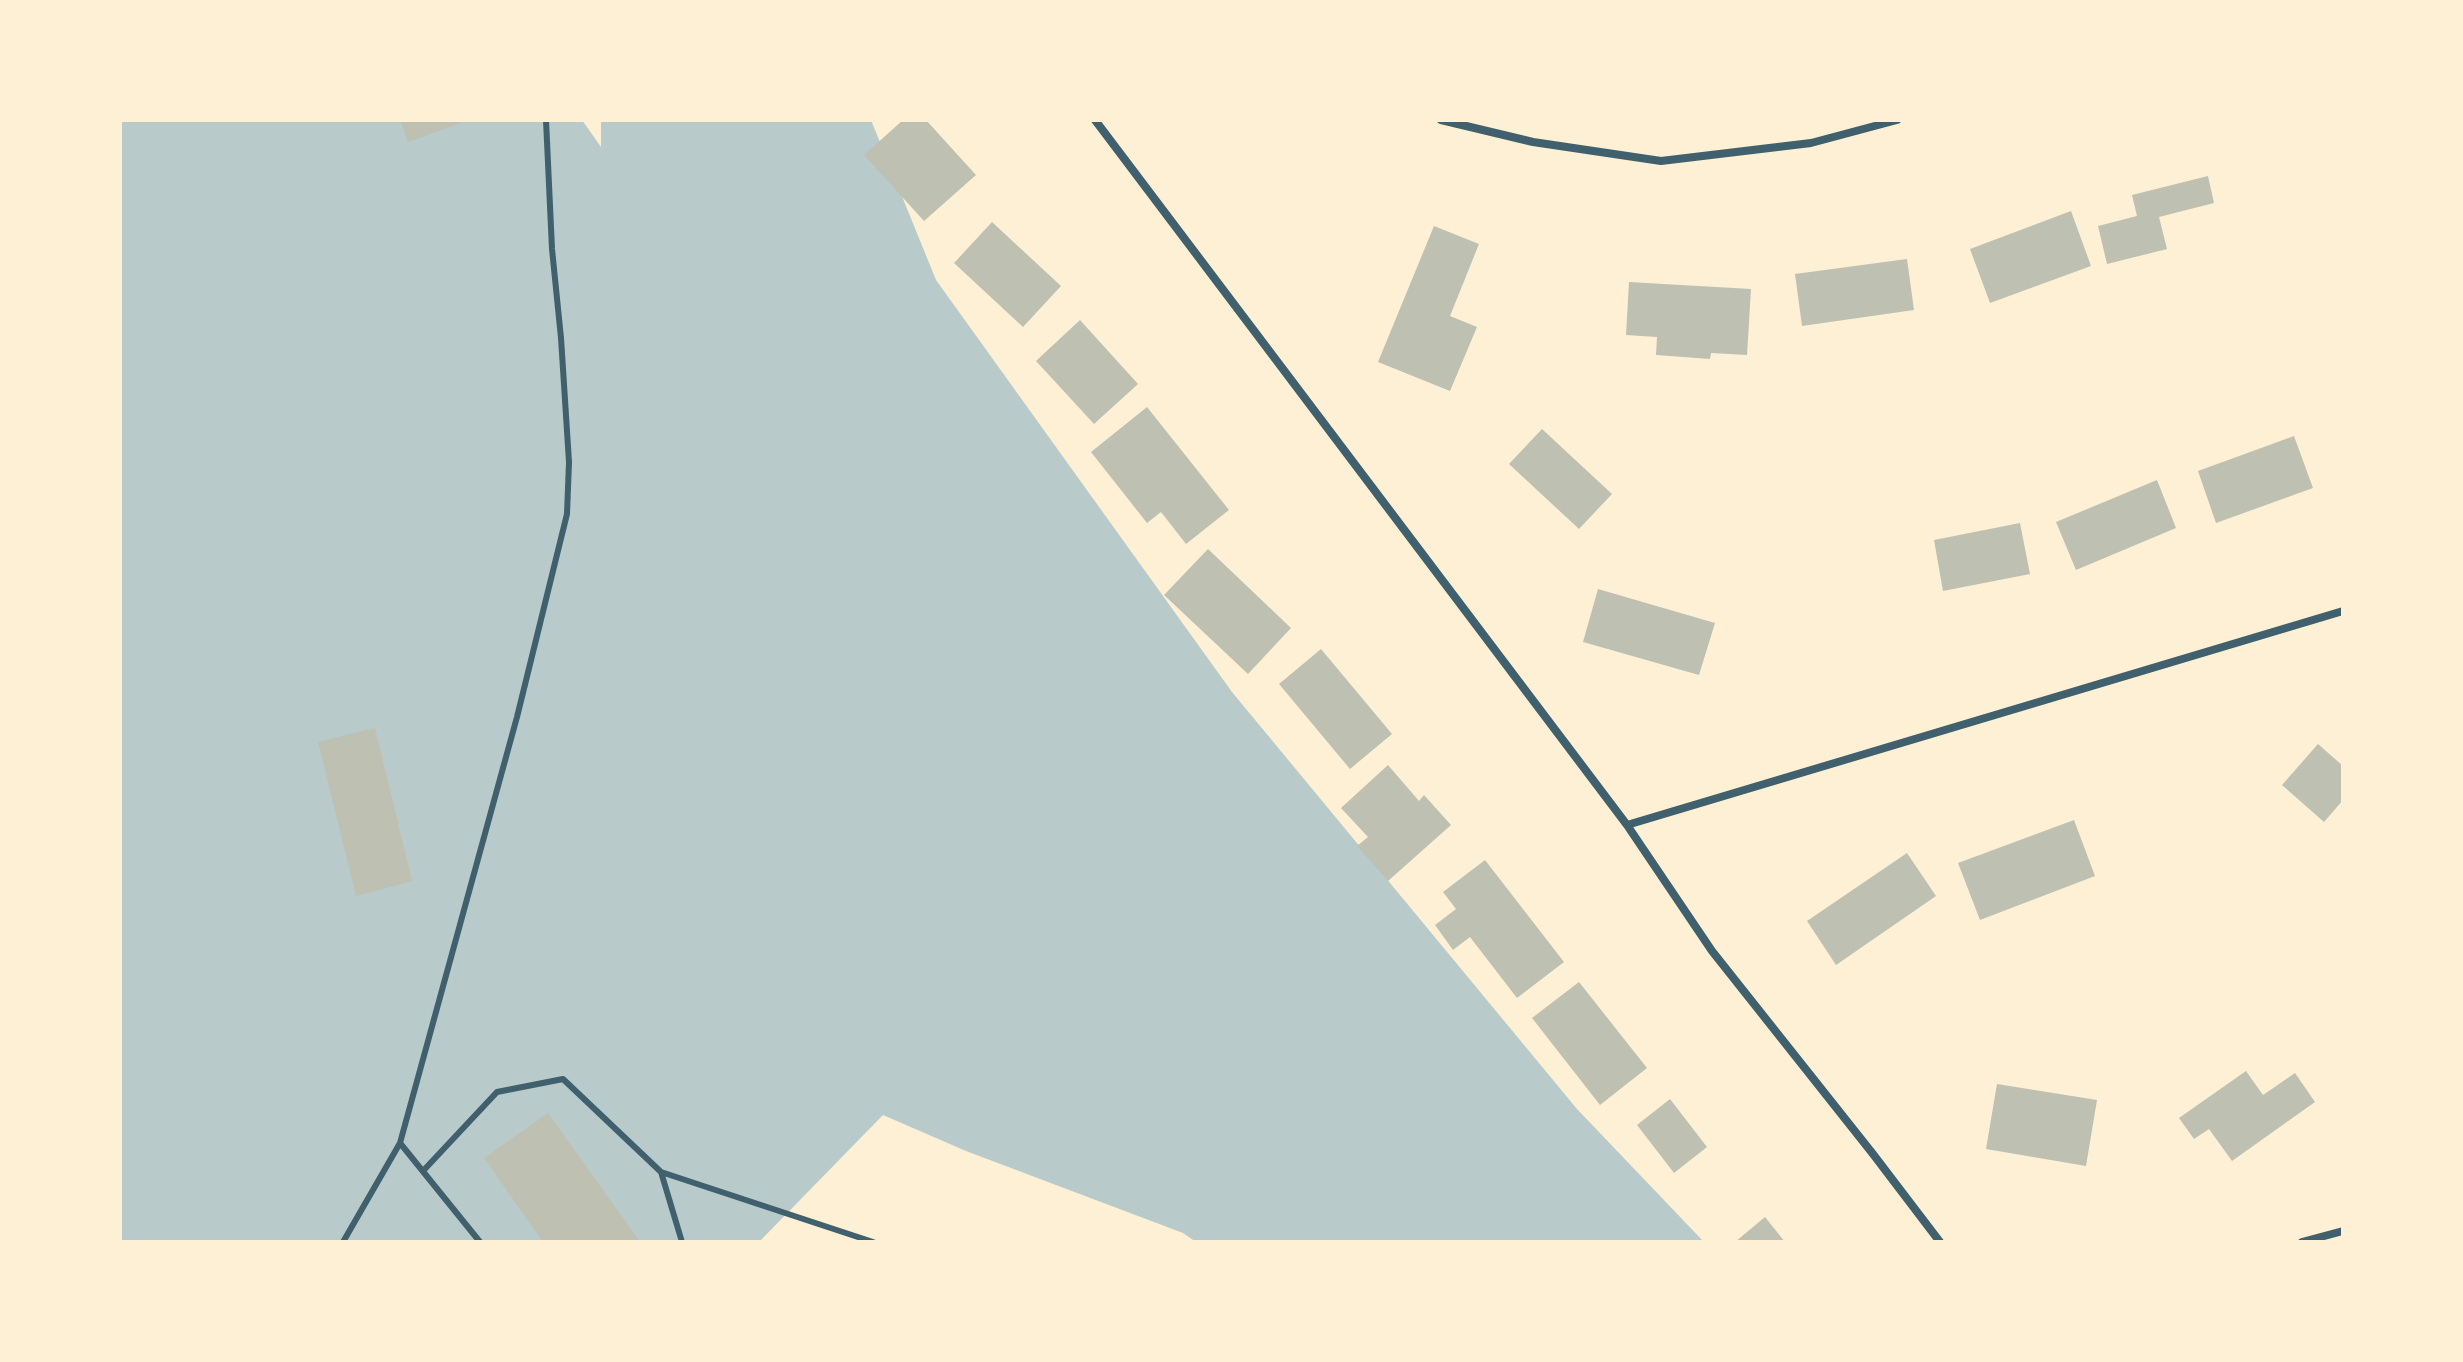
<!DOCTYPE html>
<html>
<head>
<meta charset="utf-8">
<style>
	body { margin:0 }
	#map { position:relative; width:2463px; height:1362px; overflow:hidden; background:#fdf0d5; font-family:"Fira Sans",sans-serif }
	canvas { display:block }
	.frame { position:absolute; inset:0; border:122px solid #fdf0d5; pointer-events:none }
</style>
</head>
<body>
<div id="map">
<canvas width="2463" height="1362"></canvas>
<div class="frame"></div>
</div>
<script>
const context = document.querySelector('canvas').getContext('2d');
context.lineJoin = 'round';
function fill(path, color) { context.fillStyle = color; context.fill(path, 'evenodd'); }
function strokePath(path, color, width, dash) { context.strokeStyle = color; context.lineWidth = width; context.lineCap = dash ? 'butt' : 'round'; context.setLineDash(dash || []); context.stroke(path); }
fill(new Path2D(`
	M120 120H582L601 147V120H871L936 280 1232 692 1577 1109 1704 1242H1196L1183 1233 966 1151 883 1115 759 1242H120Z`), '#b9caca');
fill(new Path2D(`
	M400 120H469L408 142Z
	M903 120H926L976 175 924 221 864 155Z
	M2208 176 2214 203 2159 217 2167 249 2107 264 2098 226 2137 216 2132 195Z
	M2071 211 2091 266 1990 303 1970 249Z
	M992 222 1061 286 1023 327 954 263Z
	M1434 226 1479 244 1450 316 1477 327 1450 391 1378 362Z
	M1907 259 1914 310 1802 326 1795 274Z
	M1629 282 1751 289 1747 355 1711 353 1710 359 1656 355 1657 337 1626 335Z
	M1080 320 1138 384 1094 424 1036 361Z
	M1147 407 1229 510 1186 544 1161 512 1147 523 1091 452Z
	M1542 429 1612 494 1579 529 1509 464Z
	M2294 436 2313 488 2216 523 2198 471Z
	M2157 480 2176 528 2076 570 2056 522Z
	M2020 523 2030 574 1943 591 1934 540Z
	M1208 549 1291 628 1248 674 1164 595Z
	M1598 589 1715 623 1699 675 1583 642Z
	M1321 649 1392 734 1350 769 1279 684Z
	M375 728 412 881 356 896 318 742Z
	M2318 744 2343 766V800L2324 822 2282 785Z
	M1388 765 1419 801 1424 795 1451 825 1388 881 1357 846 1368 837 1341 808Z
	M2074 820 2095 876 1980 920 1958 863Z
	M1907 853 1936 896 1836 965 1807 921Z
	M1485 860 1564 962 1517 998 1470 937 1453 950 1435 925 1456 909 1443 892Z
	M1579 982 1647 1068 1600 1105 1532 1018Z
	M2246 1071 2263 1095 2295 1073 2315 1102 2232 1161 2209 1129 2194 1139 2179 1118Z
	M1997 1084 2097 1100 2086 1166 1986 1149Z
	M1670 1099 1707 1147 1674 1173 1637 1125Z
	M548 1113 640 1242H543L484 1158Z
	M1765 1217 1785 1242H1735Z`), '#bec0b2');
strokePath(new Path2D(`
	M400 1143 480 1242
	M423 1171 497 1092 563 1079 661 1172 873 1242
	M661 1172 682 1242
	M343 1242 400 1143 517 717 567 514 569 462 561 338 552 249 546 120`), '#3f606c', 6);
strokePath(new Path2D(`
	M1095 120 1627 825 1712 951 1873 1154 1940 1242
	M1441 120 1533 142 1661 161 1811 143 1897 120
	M1627 825 2343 611
	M2302 1242 2343 1231`), '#3f606c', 8);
</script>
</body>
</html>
